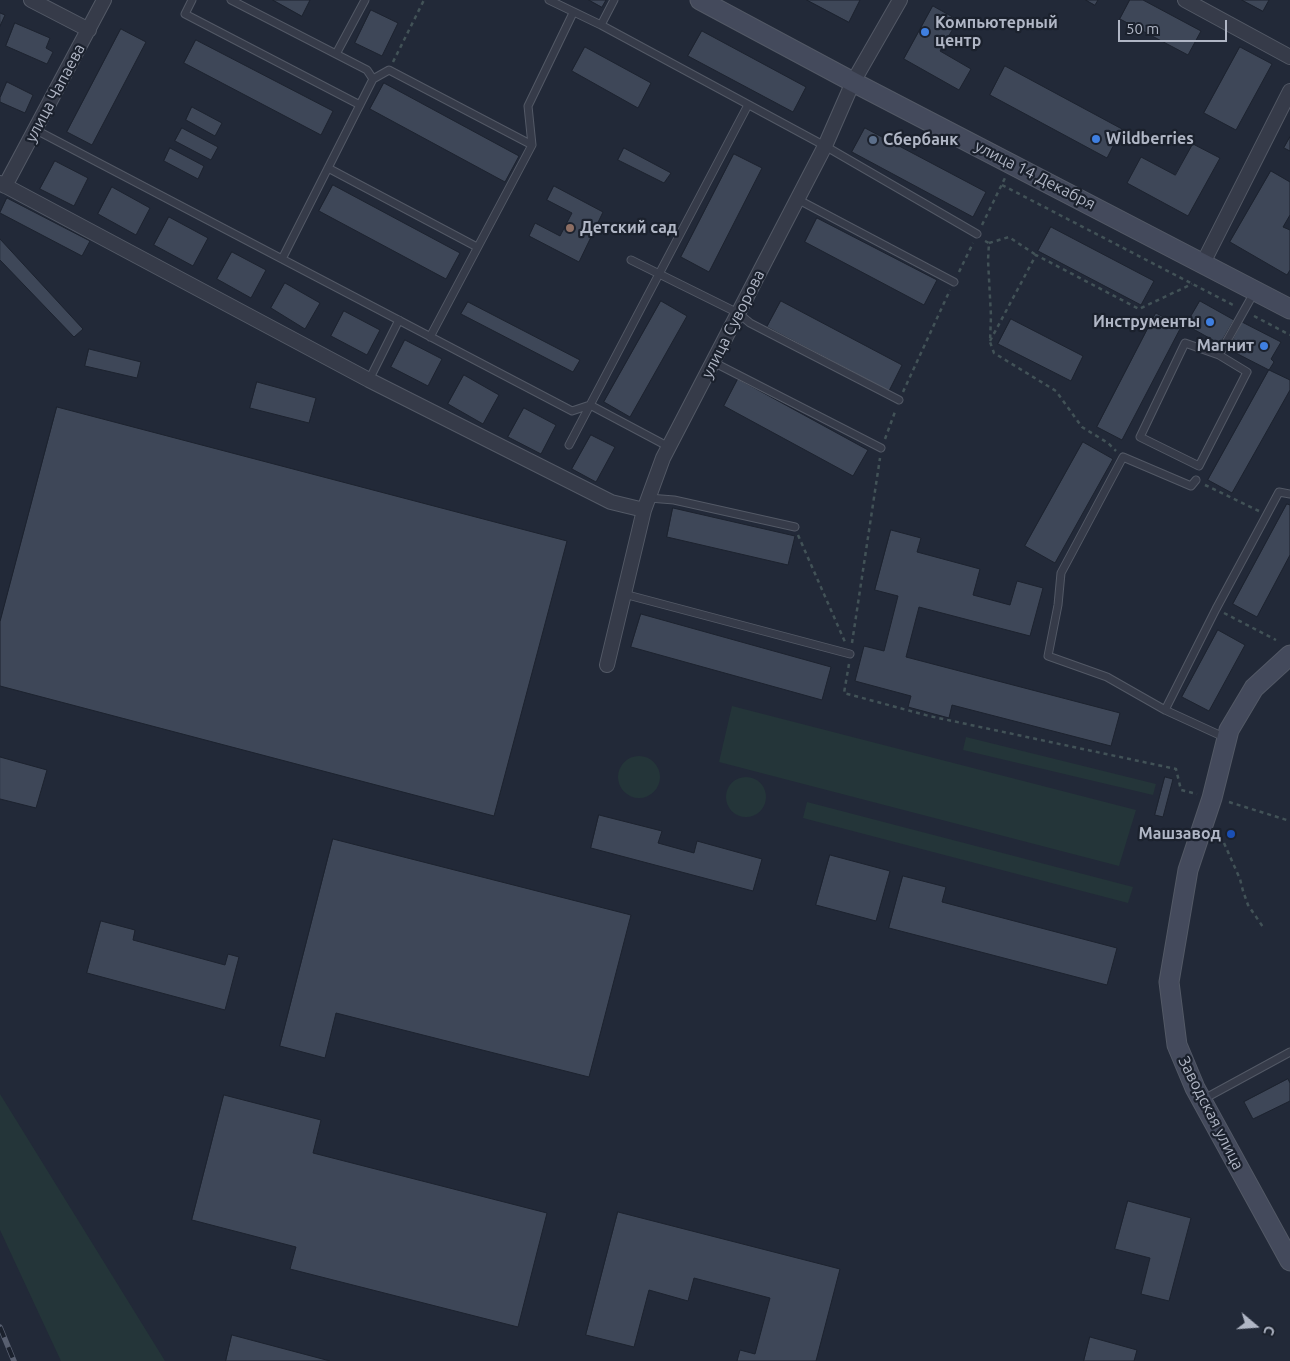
<!DOCTYPE html>
<html>
<head>
<meta charset="utf-8">
<style>
	body { margin:0 }
	#map { position:relative; width:1290px; height:1361px; overflow:hidden; background:#222938; font-family:Ubuntu,sans-serif }
	canvas { display:block }
	.north { position:absolute; left:1230px; top:1301px; width:50px; height:50px; -webkit-text-stroke:4px #1b212d; paint-order:stroke; rotate:108deg; font-size:14px; font-weight:700; line-height:20px; text-align:center; color:#b0b6c5 }
	.north::after { content:''; display:block; margin:auto; width:18px; height:22px; background:#b0b6c5; clip-path:polygon(50% 0,100% 100%,50% 72%,0 100%) }
	.scale { position:absolute; left:1118px; top:20px; width:109px; height:22px; box-sizing:border-box; border:2px solid #b0b6c5; border-top:0; padding-left:6px; font-size:15px; line-height:18px; white-space:nowrap; color:#b0b6c5; -webkit-text-stroke:4px #1b212d; paint-order:stroke }
</style>
</head>
<body>
<div id="map">
<canvas width="1290" height="1361"></canvas>
<div class="north">С</div>
<div class="scale">50 m</div>
</div>
<script>
const context = document.querySelector('canvas').getContext('2d');
context.lineJoin = 'round';
function fill(path, color) { context.fillStyle = color; context.fill(path, 'evenodd'); }
function strokePath(path, color, width, dash) { context.strokeStyle = color; context.lineWidth = width; context.lineCap = dash ? 'butt' : 'round'; context.setLineDash(dash || []); context.stroke(path); }
function drawText(font, color, halo, rows, align = 'center') {
  context.font = font + ' Ubuntu,sans-serif'; context.lineWidth = 4.5; context.setLineDash([]); context.textBaseline = 'middle'; context.strokeStyle = halo; context.fillStyle = color; for (const [text, x, y, turn = 0] of rows) {
    context.save(); context.translate(x, y); context.rotate((+turn || 0) * Math.PI / 180); context.textAlign = isNaN(turn) ? turn : align; if (halo) context.strokeText(text, 0, 0); context.fillText(text, 0, 0); context.restore();
  }
}
fill(new Path2D(`
	M732 706 1136 810 1119 866 719 762Z
	M966 737 1156 784 1153 795 963 750Z
	M618 777a21 21 0 1 1 42 0a21 21 0 1 1-42 0Z
	M726 797a20 20 0 1 1 40 0a20 20 0 1 1-40 0Z
	M807 802 1133 887 1128 903 803 818Z
	M0 1094 165 1361H61L0 1230Z`), '#243539');
const building = new Path2D(`
	M273 0H310L302 16Z
	M589 0H606L602 7Z
	M807 0H860L849 22Z
	M1086 0H1098L1095 5Z
	M1130 0H1143L1201 31 1188 55 1120 19Z
	M1242 0H1269L1263 11Z
	M933 6 958 20 940 51 971 69 959 90 904 59Z
	M371 10 398 23 382 56 355 43Z
	M0 13 5 15 0 26Z
	M15 23 50 38 46 48 53 52 47 64 6 46Z
	M121 29 146 42 92 145 67 132Z
	M702 31 806 87 793 112 688 56Z
	M196 40 333 111 321 135 184 63Z
	M585 47 651 83 638 108 572 71Z
	M1240 47 1272 64 1236 130 1204 113Z
	M1005 66 1122 129 1107 158 990 95Z
	M7 82 33 95 25 113 0 102V98Z
	M384 83 519 156 505 182 370 109Z
	M192 107 222 123 215 136 186 120Z
	M182 128 218 147 211 160 175 141Z
	M865 128 986 192 973 217 852 152Z
	M1290 137V151L1284 148Z
	M1193 144 1220 158 1188 216 1127 183 1141 157 1175 175Z
	M170 148 204 166 198 179 164 161Z
	M624 148 671 173 664 183 618 160Z
	M734 154 762 168 709 272 681 257Z
	M55 161 88 178 74 206 40 189Z
	M1271 171 1290 182V215L1283 227 1290 230V270L1287 275 1230 242Z
	M333 185 460 253 446 279 319 211Z
	M554 186 603 212 579 262 529 236 535 223 560 236 572 213 547 200Z
	M112 187 150 208 136 235 98 214Z
	M7 198 90 241 82 256 0 213Z
	M169 217 208 238 193 266 154 245Z
	M817 218 937 280 924 305 805 242Z
	M1051 227 1154 281 1141 305 1038 251Z
	M0 239 83 329 74 337 0 260Z
	M232 252 266 270 251 298 217 279Z
	M285 283 320 303 305 329 271 308Z
	M661 301 687 316 630 417 604 402Z
	M781 301 902 365 889 391 767 327Z
	M1200 301 1234 320 1220 344 1186 325Z
	M468 302 580 360 573 372 461 314Z
	M344 311 380 330 367 355 331 336Z
	M1156 313 1181 327 1122 440 1097 427Z
	M1011 319 1083 356 1071 381 998 344Z
	M1242 322 1281 342 1271 359 1274 362 1269 370 1228 349Z
	M405 340 442 359 428 386 391 367Z
	M89 349 141 362 137 378 85 366Z
	M1269 370 1290 380V390L1232 493 1208 480Z
	M464 375 499 395 483 424 448 404Z
	M738 379 868 450 853 476 724 406Z
	M257 382 316 398 309 423 250 408Z
	M57 407 567 541 494 816 0 686V622Z
	M524 408 556 425 541 454 508 437Z
	M591 435 615 447 596 482 572 469Z
	M1083 442 1113 459 1055 563 1025 546Z
	M1287 504 1290 505V555L1257 617 1233 604Z
	M673 508 795 536 788 565 667 537Z
	M891 530 921 538 917 552 980 569 973 595 1010 605 1017 581 1043 588 1030 636 919 607 906 657 1120 713 1111 746 952 705 949 718 908 707 911 696 855 681 864 646 884 651 898 596 875 590Z
	M641 614 831 667 822 700 631 647Z
	M1218 630 1245 645 1209 711 1182 697Z
	M0 757 47 770 36 808 0 799Z
	M1165 777 1173 779 1163 817 1155 815Z
	M599 815 662 831 658 843 694 853 697 841 762 859 753 891 591 848Z
	M333 839 631 915 589 1077 336 1013 325 1058 280 1046Z
	M830 855 890 871 876 921 816 905Z
	M903 876 946 887 942 902 1117 948 1107 985 889 928Z
	M101 921 135 930 133 940 225 965 228 954 239 957 225 1010 87 973Z
	M1288 1079 1290 1083V1101L1253 1119 1244 1102Z
	M224 1095 321 1120 313 1153 547 1213 518 1327 290 1269 296 1247 192 1220Z
	M1128 1201 1191 1218 1169 1301 1141 1294 1150 1258 1115 1249Z
	M618 1212 840 1269 816 1361H737L740 1350 755 1354 770 1298 694 1278 688 1301 649 1290 634 1347 586 1335Z
	M232 1335 330 1361H226Z
	M1090 1337 1137 1350 1134 1361H1084Z`);
fill(building, '#3e4758');
strokePath(building, '#1d232f', 1);
const service = new Path2D(`
	M192 0 185 14 360 105
	M231 0 367 70 373 79
	M549 0 601 25 825 146 977 234
	M601 25 614 0
	M336 54 365 0
	M36 130 572 411 590 405 669 447
	M328 168 477 247
	M797 199 954 282
	M282 259 373 79 389 70 532 145
	M631 260 738 313 750 323 899 400
	M430 337 532 145 528 106 573 13
	M1219 355 1185 343 1140 437 1199 466 1247 372 1219 355 1255 291
	M713 362 881 448
	M369 380 399 320
	M569 445 748 105
	M649 498 674 500 795 527
	M624 594 850 654
	M1165 710 1107 677 1048 656 1058 605 1061 573 1123 457 1191 486 1196 480
	M1226 738 1165 710 1216 609 1279 492 1290 494
	M1202 1100 1290 1052`);
const minor = new Path2D(`
	M31 0 89 30
	M1185 0 1290 57
	M0 183 369 380 611 502 644 510
	M5 186 104 0
	M1203 263 1290 91
	M607 665 644 510 663 458 825 146 853 82 900 0`);
const secondary = new Path2D(`
	M700 0 853 82 1290 309
	M1290 655 1254 688 1229 730 1212 798 1188 870 1169 982 1177 1045 1195 1088 1290 1261`);
strokePath(service, '#535966', 9);
strokePath(minor, '#535966', 16);
strokePath(secondary, '#535966', 21);
strokePath(new Path2D(`
	M393 62 424 0
	M1002 185 1235 306
	M982 225 1005 178
	M985 241 989 243 988 260 991 316 990 342 994 353 1056 391 1082 427 1108 443 1116 451
	M989 243 1009 237 1036 255
	M959 272 973 243
	M1254 316 1290 335
	M990 341 1036 255 1139 309 1192 284
	M903 392 950 290
	M885 439 896 409
	M1205 485 1259 511
	M798 535 845 642
	M1224 613 1276 640
	M852 643 880 458
	M849 664 844 693 929 716 1176 769 1181 790 1197 794
	M1229 802 1290 821
	M1224 843 1240 879 1243 891 1248 905 1263 927`), '#425257', 2.5, [4, 4]);
strokePath(service, '#363b49', 7);
strokePath(minor, '#363b49', 14);
strokePath(secondary, '#444a5c', 19);
const rail = new Path2D(`
	M0 1327 14 1361`);
strokePath(rail, '#585f70', 5.5);
strokePath(rail, '#1b212d', 4, [11]);
for (const [x, y, r, color] of [
	[925,32,5,"#3f7fe0"],
	[1096,139,5,"#3f7fe0"],
	[873,140,5,"#5c6f8a"],
	[570,228,5,"#8d6e63"],
	[1210,322,5,"#3f7fe0"],
	[1264,346,5,"#3f7fe0"],
	[1231,834,5,"#1a4fb4"]
]) { const dot = new Path2D(); dot.arc(x, y, r, 0, 2 * Math.PI); context.fillStyle = color; context.fill(dot); strokePath(dot, '#1b212d', 2); }
drawText('bold 16px', '#b0b6c5', '#1b212d', [
	["Компьютерный",935,23],
	["центр",935,41],
	["Wildberries",1106,139],
	["Сбербанк",883,140],
	["Детский сад",580,228],
	["Инструменты",1200,322,"right"],
	["Магнит",1254,346,"right"],
	["Машзавод",1221,834,"right"]
], 'left');
drawText('16px', '#b0b6c5', '#1b212d', [
	["улица Чапаева",55,93,-62],
	["улица 14 Декабря",1035,175,27],
	["улица Суворова",733,324,-63],
	["Заводская улица",1211,1113,63]
]);
</script>
</body>
</html>
